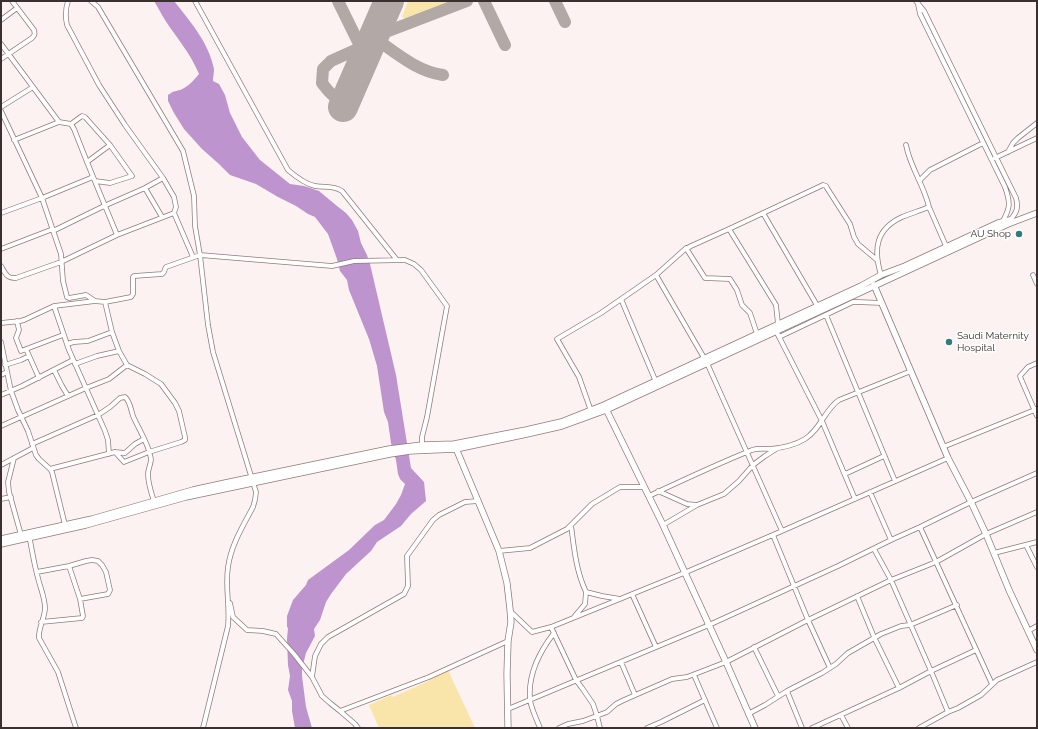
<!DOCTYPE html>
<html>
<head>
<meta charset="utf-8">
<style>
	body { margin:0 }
	#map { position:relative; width:1038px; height:729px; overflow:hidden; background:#fcf2f1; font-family:Raleway,sans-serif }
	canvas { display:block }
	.frame { position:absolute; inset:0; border:2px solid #3a302f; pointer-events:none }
</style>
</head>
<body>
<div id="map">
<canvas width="1038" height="729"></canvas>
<div class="frame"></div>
</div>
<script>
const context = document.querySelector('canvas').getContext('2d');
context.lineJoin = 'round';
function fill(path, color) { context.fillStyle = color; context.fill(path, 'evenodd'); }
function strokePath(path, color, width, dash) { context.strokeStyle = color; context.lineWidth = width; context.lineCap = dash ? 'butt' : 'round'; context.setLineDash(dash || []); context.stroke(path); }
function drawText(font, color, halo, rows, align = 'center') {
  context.font = font + ' Raleway,sans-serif'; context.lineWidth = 3; context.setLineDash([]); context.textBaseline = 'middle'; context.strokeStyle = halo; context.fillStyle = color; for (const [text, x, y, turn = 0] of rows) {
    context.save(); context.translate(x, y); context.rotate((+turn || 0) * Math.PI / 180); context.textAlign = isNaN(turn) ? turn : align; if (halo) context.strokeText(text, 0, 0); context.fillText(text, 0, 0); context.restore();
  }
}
fill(new Path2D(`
	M408 1H454L411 18 406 19 402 17Z
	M448 670 475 728H379L369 705 391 695 393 697 431 680 430 678Z`), '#f9e5aa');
fill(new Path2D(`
	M154 1H174C190 21 209 43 214 69 214 73 213 77 213 81L219 84 225 95 230 113 242 137 260 160 290 184 304 186 319 191 337 206 346 213 352 220 358 231 361 243 367 255 370 264 396 375 411 468 424 482 426 501 411 514 401 526 377 542 371 551 346 574 331 594 326 602 320 620 314 629 315 636 306 653 302 669V676L306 707 312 728H295L292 711V701L288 690 290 676 288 665 287 639 288 628 287 627V616L293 600 306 585 308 580 349 550 375 525 384 520 396 504 401 495 405 484 400 479 398 474 396 460 391 443 388 422 384 412 377 366 369 339 349 290 347 280 340 271 337 259 328 234 315 217 308 214 296 206 278 197 256 184 230 175 219 164 202 149 184 129 174 113 168 101V95C175 90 173 92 180 90 188 87 194 80 199 74 191 54 176 37 165 20 161 14 158 7 154 1Z`), '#bd94cd');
strokePath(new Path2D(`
	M338 1 365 56
	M484 1 505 45
	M555 1 565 22
	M373 37C395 52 416 71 443 75
	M347 99C333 99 330 93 322 83L323 69 331 61 362 47 373 37 467 1`), '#b2a8a6', 12);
strokePath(new Path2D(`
	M343 107 389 1`), '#b2a8a6', 30);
const street = new Path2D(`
	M91 1 98 7 183 151 194 196 195 226 200 255 208 325 213 352 256 492 255 500 253 507C243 526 231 545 228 567 225 587 230 606 228 626L203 728
	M195 1 288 170C295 176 305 184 315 186 325 188 332 185 342 191L397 260
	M916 1 924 11 1016 198C1019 209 1016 213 1009 222
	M918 4 920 14 1005 187C1011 204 1010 208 1002 223
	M1 20 17 8
	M1 44 59 122
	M1 59 32 38C35 35 35 34 34 30L12 1
	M1 107 33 87
	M1 111 42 198 61 254 63 281 67 297 69 298 86 295 95 301
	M71 124 82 116 85 117 110 145 132 176 110 183 95 181
	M14 140 59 122 71 124 74 129 87 162
	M110 145 87 162 117 235
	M906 145C910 167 924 185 929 207L946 246
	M1008 152 1013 143 1018 138 1037 123
	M995 158 1037 138
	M920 180 930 170 983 143
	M145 188 162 217
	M1 213 42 198 93 177
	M174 213 193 257
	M763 213 818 307
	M729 229 776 305 778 324
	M53 231 104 206 145 188 163 178
	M686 248 705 278 730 279 737 290 742 305 750 313 757 334
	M1 249 53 229
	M1 266C5 273 7 279 16 278L61 262 117 235 174 213 176 207 174 197 163 178 125 125 99 85 67 25C65 16 65 10 68 1
	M656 275 707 363 782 531
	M881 275C873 249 876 229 902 217 912 213 919 211 929 207
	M1033 275 1037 284
	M621 299 656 382
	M105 302 131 297 133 294V277L134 276 162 274 164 272 165 269 166 267 200 255 332 266 354 261 405 260 414 264 421 270 447 306 427 417 422 437V445
	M54 306 69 350 105 431 108 440 109 454
	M826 315 895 481
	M17 321 19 330 16 338 21 351 63 335
	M1 323 20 321 24 320 54 306 95 301 105 302 112 332 119 351 127 365 145 374 161 384 175 403 179 411 185 437V440L181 442 149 452 124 462 115 452
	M775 329 822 421 855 499
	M779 337 853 302H857L882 303
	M1 342 11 391 18 410 28 431 36 455 39 459 50 469 52 472 65 525
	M67 344 74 342 88 341 112 332
	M26 349 39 378
	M1037 363 1028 367 1020 376 1021 379 1037 416
	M75 364 97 356 119 351
	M5 365 21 360 29 356
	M54 370 62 386 68 396
	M1 375 7 372
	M1 395 22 386 73 360
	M591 411 579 377 557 339 601 313 656 275 684 250 691 246 729 229 823 185 826 186 827 188 850 224 854 237 858 244 877 260
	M1 426 86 388 109 379 127 365
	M32 444 98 415 110 407 120 398 125 397C130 401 131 410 133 416 139 430 149 444 151 459 151 464 148 469 148 474 148 484 151 492 154 501
	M943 447 1037 409
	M14 458 8 482 9 492 21 535
	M1 465 33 448
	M50 469 115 452 125 453 135 444 144 439
	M845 474 884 456
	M658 491 687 504 696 505
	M870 492 891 540
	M649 496C683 480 717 464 752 450 758 448 764 449 770 449 782 448 795 445 805 439 821 429 825 409 839 400L911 371
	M1 499 11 497
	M571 525C574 548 576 571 586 592L602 596 620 599
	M663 525 697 505 724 494 739 481 753 465 765 456 776 449
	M920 527 992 684
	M29 535C32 550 34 564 38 578 40 587 45 598 45 608 45 618 38 628 39 638L58 672 76 728
	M773 535 808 620 830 668
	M1026 545 1037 567
	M874 549 891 580 931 671 948 712
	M499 551 530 548 567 529 592 504 620 487H644
	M994 553 1037 542
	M37 572 69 566 86 561 92 560 98 561 102 565 106 572 110 590 108 594 80 599
	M632 594 656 647
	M857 596 874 637 899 688
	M230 603 233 617 247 630 263 631 276 634 294 654 312 677
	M510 611 532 632 551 627 684 573 782 531 948 458
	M574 617 585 604 586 592
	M41 622 82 618 83 616 80 599 69 566
	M551 627 576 680 582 688 593 704 597 716 600 728
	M1028 631 1037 626
	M754 647 778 696
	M621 662 635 695
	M694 675 717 728
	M787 691 802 728
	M508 709 709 625 838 566 891 540 920 527 971 502 1037 473
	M340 711 429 677 508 641
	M748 714 765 705 787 691 822 673 836 664 848 653 881 634 901 626 910 625 957 605
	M841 715 848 728
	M358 728 355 724 340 711 330 703 322 696 312 677 315 656 321 644 328 637 404 594 408 586 407 556 433 520 439 515 465 502 478 501
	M540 728C537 720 530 706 530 699 528 675 540 651 554 633
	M559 728 568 724 583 721 607 712 616 704 624 700 672 679 687 677 726 662 808 620 891 580 936 562 986 534 1037 512
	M647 728 661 722 705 700
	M812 728 899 688 931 671 976 650
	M919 728 948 712 958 708 981 695 997 680 1037 662`);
const secondary = new Path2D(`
	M874 285 948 458 971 502 986 534 1009 590 1037 650
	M605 407 663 525 726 662 755 728
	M455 446 499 551 507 583 510 609 511 622 508 641 507 674 508 728
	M1 539 92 519 193 490 225 483 389 449 422 445 454 444 526 430 561 422 604 405 861 286 881 275 905 266 998 223 1010 220
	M1 544 86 525 186 497 390 454 410 451 456 449 527 434 562 426 606 410 1008 224 1037 213`);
strokePath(street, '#917b79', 5.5);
strokePath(secondary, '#917b79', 7);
strokePath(street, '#fff', 4);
strokePath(secondary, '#fff', 5.5);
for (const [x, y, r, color] of [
	[1019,234,4,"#327b7a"],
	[949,342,4,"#327b7a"]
]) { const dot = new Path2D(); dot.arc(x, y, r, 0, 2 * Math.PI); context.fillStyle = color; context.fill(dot); strokePath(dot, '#fff', 1.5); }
drawText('10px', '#3a302f', '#fff', [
	["AU Shop",1011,234],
	["Saudi Maternity",957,336,"left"],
	["Hospital",957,348,"left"]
], 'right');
</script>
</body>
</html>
